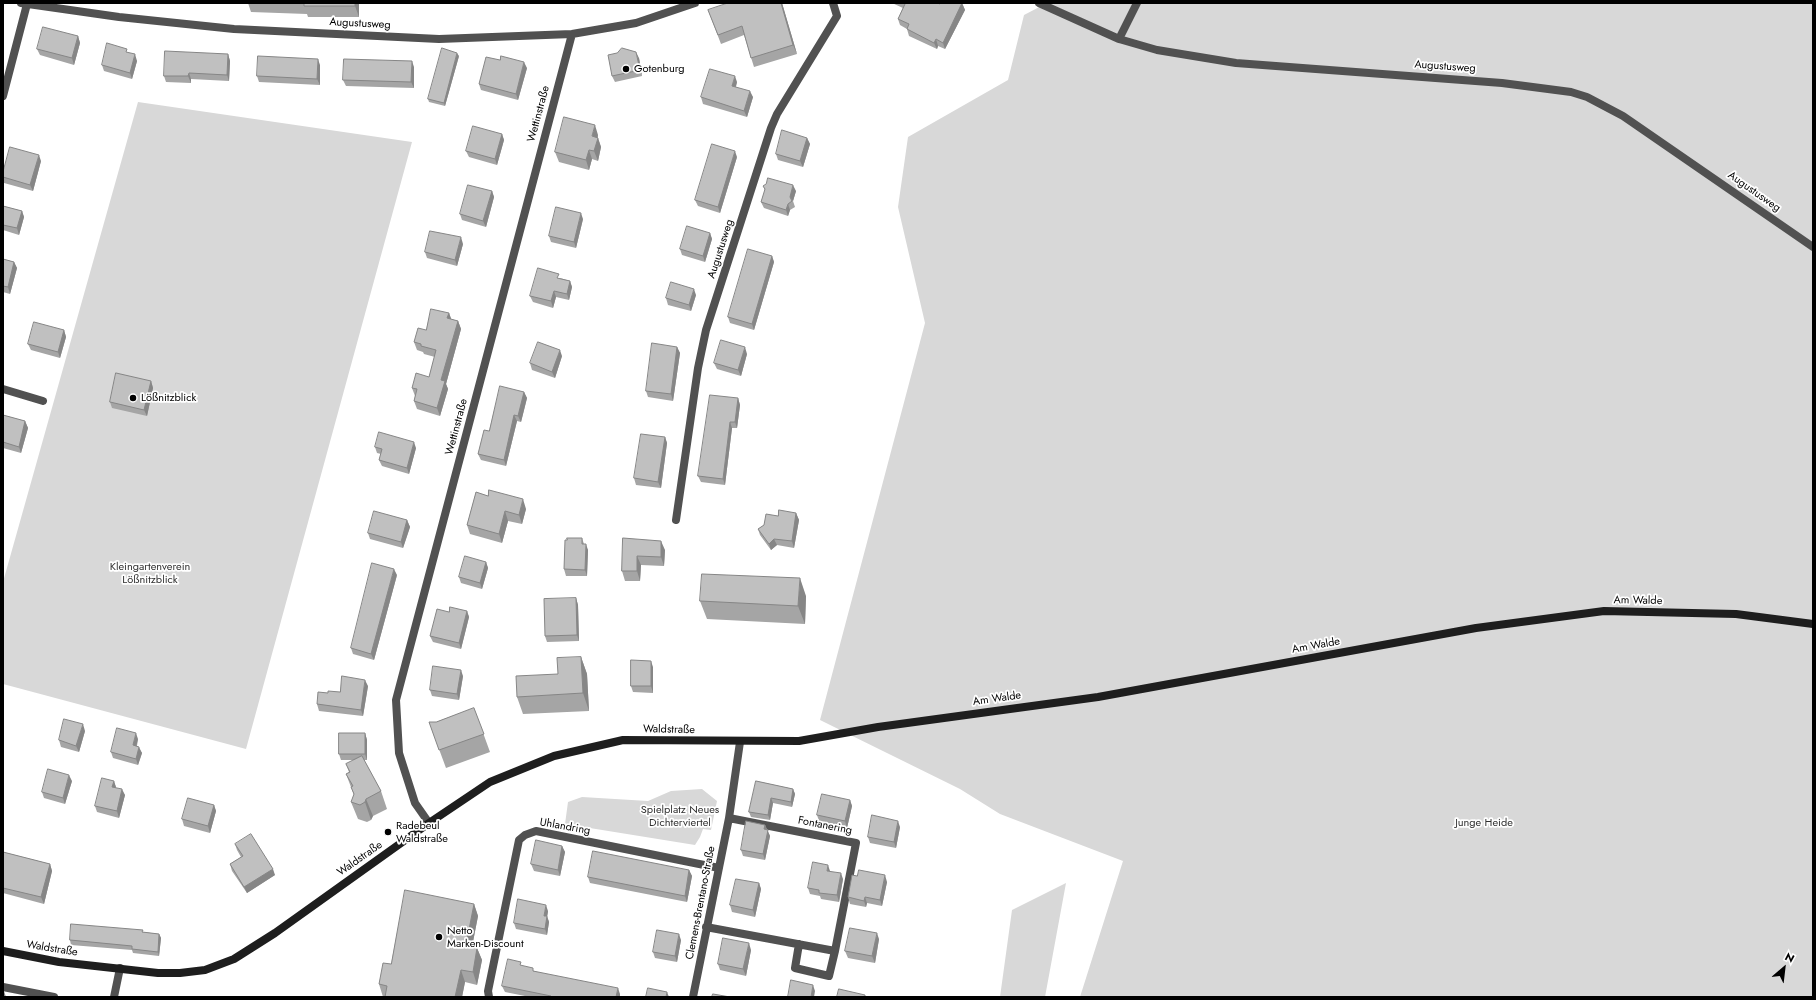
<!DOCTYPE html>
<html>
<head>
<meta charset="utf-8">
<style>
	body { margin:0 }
	#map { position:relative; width:1816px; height:1000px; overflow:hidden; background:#fff; font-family:Jost,sans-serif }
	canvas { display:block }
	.frame { position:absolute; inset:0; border:4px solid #000; pointer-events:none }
	.north { position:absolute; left:1764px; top:948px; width:40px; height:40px; -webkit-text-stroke:3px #fff; paint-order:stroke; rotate:28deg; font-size:11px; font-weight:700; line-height:16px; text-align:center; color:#000 }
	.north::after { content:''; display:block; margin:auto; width:14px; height:18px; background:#000; clip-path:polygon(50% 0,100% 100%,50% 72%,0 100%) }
</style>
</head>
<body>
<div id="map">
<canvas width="1816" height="1000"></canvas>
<div class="frame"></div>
<div class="north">N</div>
</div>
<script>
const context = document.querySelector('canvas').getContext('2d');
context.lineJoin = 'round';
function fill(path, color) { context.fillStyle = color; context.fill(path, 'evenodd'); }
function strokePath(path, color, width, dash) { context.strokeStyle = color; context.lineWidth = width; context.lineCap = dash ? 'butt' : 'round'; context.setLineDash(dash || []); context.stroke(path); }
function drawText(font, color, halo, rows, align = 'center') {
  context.font = font + ' Jost,sans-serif'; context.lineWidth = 3.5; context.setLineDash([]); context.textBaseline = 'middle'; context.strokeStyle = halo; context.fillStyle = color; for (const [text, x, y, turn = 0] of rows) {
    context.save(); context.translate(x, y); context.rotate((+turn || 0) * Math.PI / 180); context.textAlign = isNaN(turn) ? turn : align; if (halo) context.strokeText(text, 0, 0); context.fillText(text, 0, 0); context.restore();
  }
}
fill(new Path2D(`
	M1047 3H1813V997H1080L1123 861 1000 814 960 789 820 720 925 323 898 207 908 137 1008 80 1024 15Z
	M138 102 412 142 246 749 3 684V582Z
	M702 789 717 801 711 830 703 829 700 837 695 845 565 824 568 802 582 797 648 801 671 791Z
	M1066 883 1045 997H1000L1012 910Z`), '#d8d8d8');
strokePath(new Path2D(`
	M21 3 119 17 234 29 439 39 572 34 636 23 695 3
	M1039 3 1119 39 1157 50 1236 63 1502 83 1571 92 1587 97 1623 116 1813 247
	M1119 39 1137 3
	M3 96 27 4
	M3 389 43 401
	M676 520 698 368 706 330 771 128 777 114 837 16 833 3
	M429 823 415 803 399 753 396 700 572 34
	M706 927 835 951 856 843 729 818
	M799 944 795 968 829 976 835 951
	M3 987 54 997
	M114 997 120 968
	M489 997 488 991 519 840 525 835 536 831 719 868
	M693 997 729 818 740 742`), '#515151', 8);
strokePath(new Path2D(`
	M3 951 59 962 158 973H180L205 970 234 959 275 933 429 823 490 782 554 756 623 740 799 741 878 727 1098 697 1476 628 1604 611 1736 614 1813 624`), '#1e1e1e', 8);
fill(new Path2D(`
	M248 3H359V17H308L307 14 251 12Z
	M782 3 797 54 754 67 744 35 721 44 708 10Z
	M892 3H938L940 4 962 3 965 10 945 49 938 46 937 49 909 36 907 29 900 25 898 19 903 8Z
	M78 36 80 43 74 65 40 55 37 49Z
	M128 53 137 61 132 79 104 71 102 65Z
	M228 54 230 61 229 81 191 79V83L166 82 164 76Z
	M459 56 445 106 429 102 428 99Z
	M639 58 642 76 615 82 612 76Z
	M320 65V85L259 82 257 76Z
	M414 67V88L346 86 343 80Z
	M527 68 518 100 481 90 479 84Z
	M737 82 736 87 753 97 747 117 703 104 701 97Z
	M502 134 504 140 497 165 469 157 466 151Z
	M598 135V138L601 147 598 161 592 159 589 170 559 162 555 152Z
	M807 138 810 144 803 167 778 160 776 154Z
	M737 157 720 213 698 206 695 200Z
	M41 161 33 191 4 183 3 180V172Z
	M763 186 796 191 793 201 795 207 790 210 788 216 764 208 761 202 765 190Z
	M492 191 494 197 486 227 462 220 460 214Z
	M3 206 22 211 24 217 19 235 3 230Z
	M583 219 576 248 551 242 549 236Z
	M710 233 712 239 705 262 682 255 680 249Z
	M463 244 457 266 427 258 425 252Z
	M772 256 774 262 754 330 730 323 728 317Z
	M3 259 14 262 17 268 10 294 3 292Z
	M560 278 570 281 572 287 569 300 556 297 553 308 533 302 530 296Z
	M696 295 691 311 668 305 666 298Z
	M449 313 451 319 458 321 461 329 446 384 448 389 440 416 417 409 414 401 415 396 412 388 429 377 435 357 424 354 423 352 417 350 414 342 426 330Z
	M64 330 66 337 60 358 31 350 28 344Z
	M677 347 680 353 673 401 648 397 646 391Z
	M747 354 741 376 717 369 714 363Z
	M562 356 555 378 532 370 530 363Z
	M151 381 153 388 147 416 112 408 110 402Z
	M524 392 527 398 521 422 517 421 506 466 481 460 478 454 489 431Z
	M738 398 740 405 737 428H732L725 485 701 482 698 476Z
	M3 415 25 421 28 428 21 453 3 448Z
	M665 437 667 443 661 488 636 485 634 478Z
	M375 447 416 448 409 474 382 466 379 460 381 454 377 453Z
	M476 492 526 509 522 524 508 521 502 543 470 534 467 525Z
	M796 513 799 520 794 548 777 545 771 550 760 535 758 529 778 516Z
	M407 520 410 527 403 548 370 539 368 533Z
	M582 538 584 544 588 550 587 576H566L564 569 567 540Z
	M623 538 665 550 664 566 641 565 640 581H625L622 571Z
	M486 562 488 568 482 589 461 583 459 577Z
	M397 575 374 660 353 654 351 648Z
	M806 596 805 624 707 619 700 601Z
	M576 598 578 605 579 641 547 642 545 636Z
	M467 611 469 617 461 649 433 642 430 636 449 612Z
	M581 657 587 674 589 711 523 714 517 697 558 674Z
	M653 667V693L633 692 631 686Z
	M463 676 459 700 432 696 430 690Z
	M368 686 363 716 319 711 317 704 328 693 340 692Z
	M474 708 490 752 446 768 429 722H436Z
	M85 731 79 752 61 747 59 740Z
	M365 733 367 740V760H364L381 791 387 809 373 816 371 820 367 822 358 819 351 802 354 795 346 774 349 772 346 764 354 760H341L339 754Z
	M138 739 137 746 142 753 138 765 113 758 111 752Z
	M72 781 65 804 44 798 42 792Z
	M114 781 116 788 125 795 119 818 97 812 95 806Z
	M756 781 793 789 795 794 792 807 773 803 770 820 751 817 749 812Z
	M850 800 852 806 847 828 819 821 817 815Z
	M214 805 216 811 210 833 184 826 182 819Z
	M765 825 770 836 765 860 743 856 741 850Z
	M900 827 896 848 870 843 868 837Z
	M235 844 275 875 247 893 232 871 230 864 241 857 237 850Z
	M562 846 565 852 560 876 534 871 531 864Z
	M3 852 50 864 52 871 44 904 3 893Z
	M689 870 692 876 687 902 590 883 588 877Z
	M830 871 843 879 839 902 821 899 820 896 810 894 808 888Z
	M857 876 887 882 882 906 867 903 866 907 850 904 848 897Z
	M759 883 761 889 755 917 732 912 730 905Z
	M474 904 478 916 472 947 477 948 482 960 477 985 465 982 462 997H383L379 984 391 964Z
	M548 911 547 916 549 922 547 935 516 929 514 923Z
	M143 932 159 934 161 938 159 956 133 953 132 950 71 945 70 940Z
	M879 939 875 963 848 958 845 951Z
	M681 940 677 962 655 958 653 952Z
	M751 950 746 976 720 970 718 964Z
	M522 966 534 971 620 994V997H530L505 992 502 986Z`), '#a5a5a5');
fill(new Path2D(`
	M355 3H359V17L355 6Z
	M781 3H782L797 54 793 45Z
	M962 3 965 10 945 49 943 43Z
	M78 36 80 43 74 65 72 58Z
	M936 39 938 46 937 49 934 43Z
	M636 52 639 58 642 76 640 70Z
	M457 53 459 56 445 106 444 103Z
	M135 54 137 61 132 79 130 73Z
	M228 54 230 61 229 81 227 75Z
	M318 59 320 65V85L317 79Z
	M412 61 414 67V88L411 82Z
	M524 62 527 68 518 100 516 94Z
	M189 73 191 79V83L188 76Z
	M735 76 737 82 734 92 732 86Z
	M750 91 753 97 747 117 744 111Z
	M595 125 598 135 595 145 592 136Z
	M502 134 504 140 497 165 495 159Z
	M598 138 601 147 598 161 594 151Z
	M807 138 810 144 803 167 800 161Z
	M589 150 592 159 589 170 586 160Z
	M735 151 737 157 720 213 718 207Z
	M39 155 41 161 33 191 30 185Z
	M793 185 796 191 793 201 790 197Z
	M492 191 494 197 486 227 483 221Z
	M788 204 790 210 788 216 786 210Z
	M22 211 24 217 19 235 17 228Z
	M581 213 583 219 576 248 574 242Z
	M710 233 712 239 705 262 703 256Z
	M461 237 463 244 457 266 455 260Z
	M772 256 774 262 754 330 752 324Z
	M14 262 17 268 10 294 8 287Z
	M570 281 572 287 569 300 567 294Z
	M694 289 696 295 691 311 689 305Z
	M554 291 556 297 553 308 551 301Z
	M449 313 452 321 447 318Z
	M458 321 461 329 446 384 448 389 440 416 437 408 441 380Z
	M64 330 66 337 60 358 58 352Z
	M677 347 680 353 673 401 671 394Z
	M745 347 747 354 741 376 738 370Z
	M560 350 562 356 555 378 552 372Z
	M151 381 153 388 147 416 144 410Z
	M524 392 527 398 521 422 518 416Z
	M738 398 740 405 737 428 735 422Z
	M514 415 517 421 506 466 504 460Z
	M25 421 28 428 21 453 19 447Z
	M730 422 732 428 725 485 723 479Z
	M665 437 667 443 661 488 658 482Z
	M414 442 416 448 409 474 407 468Z
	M523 499 526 509 522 524 519 515Z
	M505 511 508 521 502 543 499 534Z
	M796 513 799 520 794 548 792 541Z
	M407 520 410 527 403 548 401 542Z
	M774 539 777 545 771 550 769 544Z
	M661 541 665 550 664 566 661 557Z
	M586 544 588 550 587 576 585 570Z
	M637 556 641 565 640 581 637 571Z
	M486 562 488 568 482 589 480 583Z
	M394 569 397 575 374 660 371 654Z
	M800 578 806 596 805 624 798 606Z
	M576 598 578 605 579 641 577 635Z
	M467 611 469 617 461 649 459 643Z
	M581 657 587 674 589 711 583 693Z
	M651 661 653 667V693L651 686Z
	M461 670 463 676 459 700 457 694Z
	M365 680 368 686 363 716 361 710Z
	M83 724 85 731 79 752 76 746Z
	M136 733 138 739 135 751 133 745Z
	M365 733 367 740V760L365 754Z
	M139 747 142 753 138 765 136 759Z
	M69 775 72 781 65 804 63 798Z
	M114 781 116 787 115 793 112 787Z
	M122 789 125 795 119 818 117 811Z
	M793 789 795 794 792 807 791 802Z
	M771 798 773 803 770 820 768 815Z
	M366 799 373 816 371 820 365 802Z
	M850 800 852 806 847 828 845 821Z
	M214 805 216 811 210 833 208 826Z
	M898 821 900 827 896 848 894 842Z
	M765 825 770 836 765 860 763 854 764 829Z
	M562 846 565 852 560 876 558 870Z
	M50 864 52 871 44 904 41 897Z
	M828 865 830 871H827Z
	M273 869 275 875 247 893 244 887Z
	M689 870 692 876 687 902 685 896Z
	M841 873 843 879 839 902 837 895Z
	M885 875 887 882 882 906 880 900Z
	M759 883 761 889 755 917 753 910Z
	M865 897 867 903 866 907 864 901Z
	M474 904 478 916 470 957 466 945Z
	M546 905 548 911 547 918V916L549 922 547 935 545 929 544 916Z
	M877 933 879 939 875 963 872 956Z
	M159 934 161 938 159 956 158 952Z
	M679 934 681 940 677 962 675 956Z
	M749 943 751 950 746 976 743 969Z
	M477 948 482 960 477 985 473 972Z
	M461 970 465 982 462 997H455Z
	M813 985 815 991 814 997H811Z
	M618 988 620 994V997H616Z
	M4 991 6 997H3Z
	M667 992 669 997H666Z`), '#868686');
const building = new Path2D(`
	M297 3H355V6H304V3Z
	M728 3H781L793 45 751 58 742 26 718 35 708 10Z
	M903 3H938L940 4V3H962L943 43 936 39 934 43 907 29 909 24 898 19 905 4Z
	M43 27 78 36 72 58 37 49Z
	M107 43 127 49 126 52 135 54 130 73 102 65Z
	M442 48 457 53 444 103 428 99Z
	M622 48 636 52 640 70 612 76 608 55 617 53Z
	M165 51 228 54 227 75 189 73 188 76H164Z
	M258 56 318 59 317 79 257 76Z
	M501 56 524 62 516 94 479 84 486 57 500 60Z
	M344 59 412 61 411 82 343 80Z
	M710 69 735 76 732 86 750 91 744 111 701 97Z
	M564 117 595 125 592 136 598 138 594 151 589 150 586 160 555 152Z
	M473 126 502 134 495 159 466 151Z
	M782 130 807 138 800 161 776 154Z
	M712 144 735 151 718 207 695 200Z
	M10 147 39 155 30 185 3 177V172Z
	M768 178 793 185 790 197 792 201 788 204 786 210 761 202 765 189 763 186 766 184Z
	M468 185 492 191 483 221 460 214Z
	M3 206 22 211 17 228 3 225Z
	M556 207 581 213 574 242 549 236Z
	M687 226 710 233 703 256 680 249Z
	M430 231 461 237 455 260 425 252Z
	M748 249 772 256 752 324 728 317Z
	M3 259 14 262 8 287 3 286Z
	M538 268 559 274 557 278 570 281 567 294 554 291 551 301 530 296Z
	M671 282 694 289 689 305 666 298Z
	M431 309 449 313 447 318 458 321 441 380 445 381 437 408 414 401 417 389 412 388 416 373 429 377 436 350 421 346V344L414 342 418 328 426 330Z
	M34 322 64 330 58 352 28 344Z
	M721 340 745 347 738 370 714 363Z
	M538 342 560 350 552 372 530 363Z
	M652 343 677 347 671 394 646 391Z
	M116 373 151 381 144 410 110 402Z
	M500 386 524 392 518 416 514 415 504 460 478 454 484 430 489 431Z
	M710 395 738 398 735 422H730L723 479 698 476Z
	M3 415 25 421 19 447 3 442Z
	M379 432 414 442 407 468 379 460 382 449 375 447Z
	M641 434 665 437 658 482 634 478Z
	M489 490 523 499 519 515 505 511 499 534 467 525 476 492 488 496Z
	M779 510 796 513 792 541 774 539 769 544 758 529 764 525 766 514 778 516Z
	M374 511 407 520 401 542 368 533Z
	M567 538H582V544H586L585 570 564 569 565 540H567Z
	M623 538 661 541V557L637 556V571H622Z
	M465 556 486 562 480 583 459 577Z
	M372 563 394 569 371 654 351 648Z
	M702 574 800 578 798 606 700 601Z
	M576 598 577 635 545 636 544 599Z
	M450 607 467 611 459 643 430 636 437 609 449 612Z
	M581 657 583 693 517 697 516 676 558 674 557 658Z
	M631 660 651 661V686H631Z
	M433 666 461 670 457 694 430 690Z
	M342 676 365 680 361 710 317 704 318 692 328 693V691L340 692Z
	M474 708 484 734 439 750 429 722H436Z
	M64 719 83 724 76 746 59 740Z
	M117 728 136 733 133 745 139 747 136 759 111 752Z
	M339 733H365V754H339Z
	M362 756 381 791 366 799 365 802 360 805 351 802 354 794 351 787 353 786 346 774 350 772 346 764Z
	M48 769 69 775 63 798 42 792Z
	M102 778 114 781 112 787 122 789 117 811 95 806Z
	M756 781 793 789 791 802 771 798 768 815 749 812Z
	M822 794 850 800 845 821 817 815Z
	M188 798 214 805 208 826 182 819Z
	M872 815 898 821 894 842 868 837Z
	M746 821 765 825 764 829 768 830 763 854 741 850Z
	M251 834 273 869 244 887 230 864 243 856 235 844Z
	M536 840 562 846 558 870 531 864Z
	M593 851 689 870 685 896 588 877Z
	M3 852 50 864 41 897 3 888Z
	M813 862 828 865 827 871 841 873 837 895 819 893V890L808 888Z
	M859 870 885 875 880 900 865 897 864 901 848 897 852 875 857 876Z
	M736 879 759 883 753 910 730 905Z
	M405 890 474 904 466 945 477 948 473 972 461 970 455 997H385L387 986 379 984 383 963 391 964Z
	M518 899 546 905 544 916H547L545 929 514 923Z
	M71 924 143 930 142 932 159 934 158 952 132 949V946L70 940Z
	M850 928 877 933 872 956 845 951Z
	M657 930 679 934 675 956 653 952Z
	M723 938 749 943 743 969 718 964Z
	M508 959 521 962 520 965 533 968V971L618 988 616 997H551V996L502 986Z
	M791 980 813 985 811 997H788Z
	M648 988 667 992 666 997H646Z
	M839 989 865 995V997H837Z
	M713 994 730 997H712Z`);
fill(building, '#c0c0c0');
strokePath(building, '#868686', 1);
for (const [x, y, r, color] of [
	[626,69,4,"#000"],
	[133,398,4,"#000"],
	[388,832,4,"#000"],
	[439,937,4,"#000"]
]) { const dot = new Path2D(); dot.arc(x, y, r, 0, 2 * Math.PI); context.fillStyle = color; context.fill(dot); strokePath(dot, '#fff', 1.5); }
drawText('11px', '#000', '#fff', [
	["Augustusweg",360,24,3],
	["Augustusweg",1445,67,4],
	["Wettinstraße",539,114,-75],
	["Augustusweg",1754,192,35],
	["Augustusweg",721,249,-72],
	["Wettinstraße",457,427,-75],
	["Am Walde",1638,601,1],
	["Am Walde",1316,646,-10],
	["Am Walde",997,699,-8],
	["Waldstraße",669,730,1],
	["Fontanering",825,826,11],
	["Uhlandring",565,827,10],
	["Waldstraße",360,859,-35],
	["Clemens-Brentano-Straße",701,903,-79],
	["Waldstraße",52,949,9]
]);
drawText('11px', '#000', '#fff', [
	["Gotenburg",634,69],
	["Lößnitzblick",141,398],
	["Radebeul",396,826],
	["Waldstraße",396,839],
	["Netto",447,931],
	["Marken-Discount",447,944]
], 'left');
drawText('11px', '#2f2f2f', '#fff', [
	["Kleingartenverein",150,567],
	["Lößnitzblick",150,580],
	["Spielplatz Neues",680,810],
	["Dichterviertel",680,823],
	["Junge Heide",1484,823]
]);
</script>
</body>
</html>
